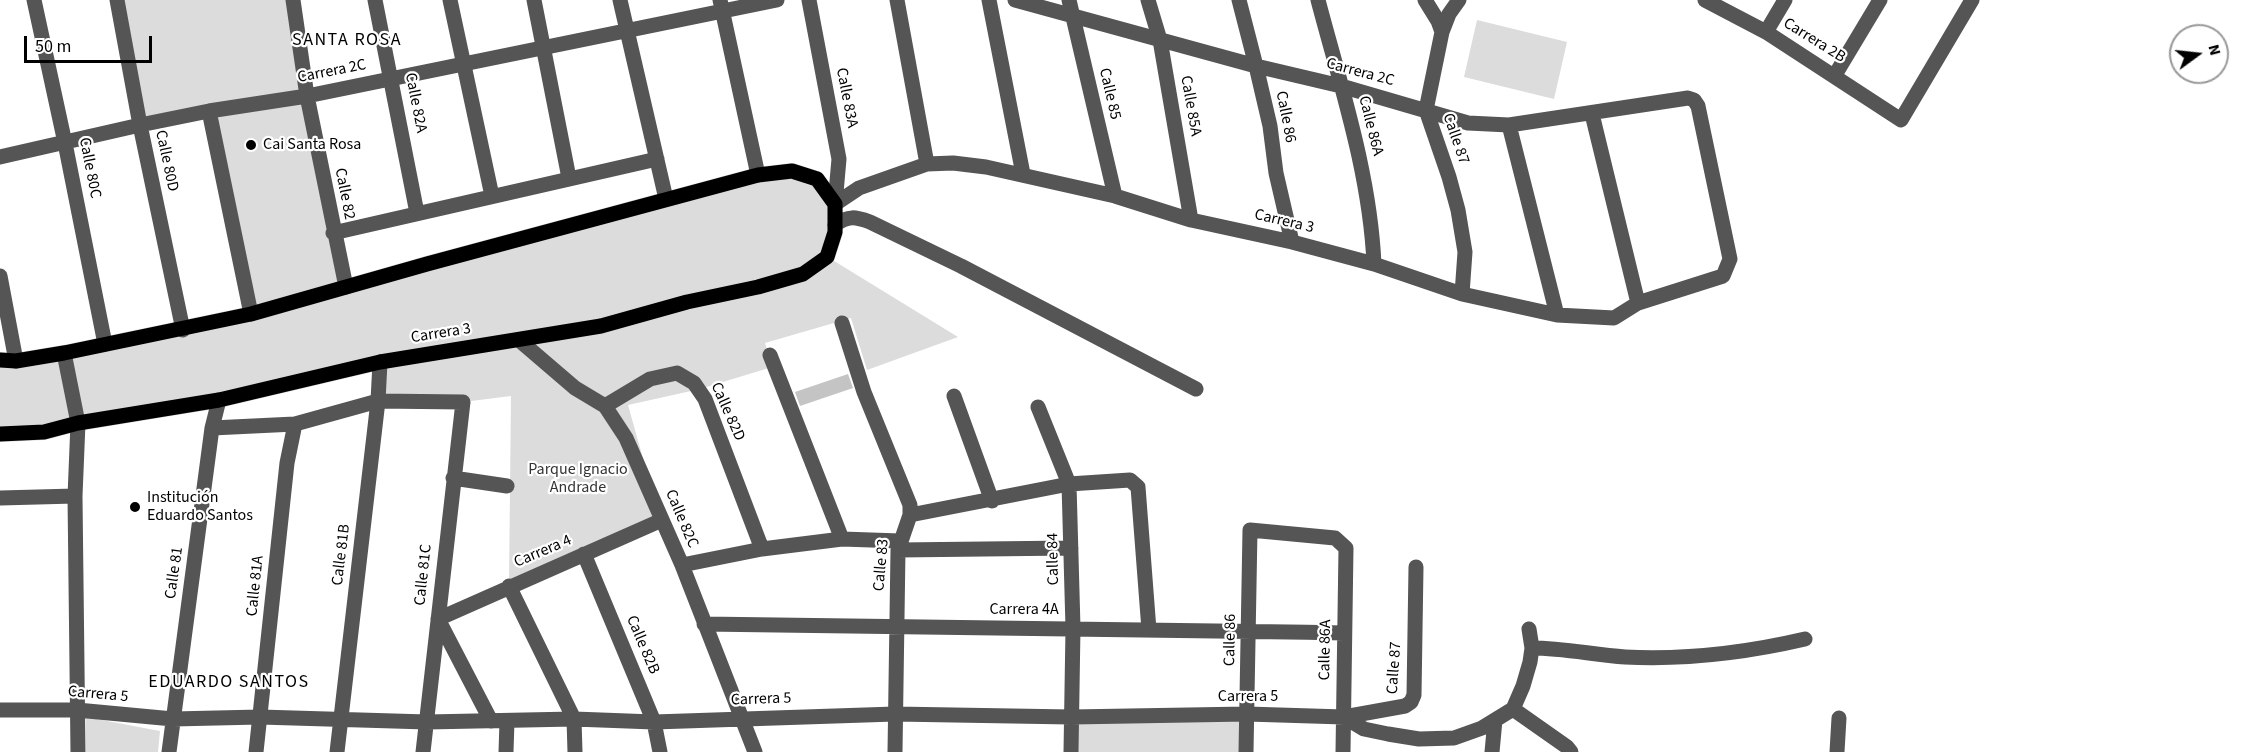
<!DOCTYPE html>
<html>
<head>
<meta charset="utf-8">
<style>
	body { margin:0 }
	#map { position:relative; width:2253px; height:752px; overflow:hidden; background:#fff; font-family:"Source Sans 3",sans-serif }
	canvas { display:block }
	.north { position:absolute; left:2169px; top:24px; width:60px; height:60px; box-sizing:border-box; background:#fff; border:2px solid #999; border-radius:50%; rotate:75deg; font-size:16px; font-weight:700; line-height:24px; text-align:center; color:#000 }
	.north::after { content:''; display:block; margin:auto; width:21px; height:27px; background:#000; clip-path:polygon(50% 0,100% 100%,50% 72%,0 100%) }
	.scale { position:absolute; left:24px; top:36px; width:128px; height:27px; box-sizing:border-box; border:3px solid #000; border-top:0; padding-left:8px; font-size:18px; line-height:21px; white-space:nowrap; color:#000; -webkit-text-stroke:4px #fff; paint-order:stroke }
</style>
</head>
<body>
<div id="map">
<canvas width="2253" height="752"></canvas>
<div class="north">N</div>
<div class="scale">50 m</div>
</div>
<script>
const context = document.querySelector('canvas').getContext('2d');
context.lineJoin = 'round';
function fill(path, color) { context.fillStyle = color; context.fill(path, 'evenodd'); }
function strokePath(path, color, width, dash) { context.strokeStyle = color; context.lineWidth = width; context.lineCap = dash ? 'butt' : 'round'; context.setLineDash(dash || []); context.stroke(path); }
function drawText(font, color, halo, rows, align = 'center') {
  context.font = font + ' "Source Sans 3",sans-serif'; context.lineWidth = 4.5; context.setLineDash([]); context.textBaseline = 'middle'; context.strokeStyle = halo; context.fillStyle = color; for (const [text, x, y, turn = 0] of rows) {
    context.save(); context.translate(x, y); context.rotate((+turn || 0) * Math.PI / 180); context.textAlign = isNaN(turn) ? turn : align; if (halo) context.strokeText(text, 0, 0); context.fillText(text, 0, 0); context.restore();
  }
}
fill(new Path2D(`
	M117 0H293L346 287 790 173 816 180 834 204 826 256 958 337 867 370 851 318 765 343 772 367 700 389 628 405 660 519 509 584 511 396 463 402 378 401 380 363 0 434V360L251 314 209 113 140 125Z
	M1477 20 1567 42 1554 99 1464 77Z
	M1244 716 1243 752H1073V721Z
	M86 717 160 731 158 752H86Z`), '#dcdcdc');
fill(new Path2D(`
	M848 374 853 388 800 406 795 392Z`), '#c4c4c4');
const major = new Path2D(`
	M0 360 16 361 64 353 251 314 427 264 758 175 792 171 817 179 835 204V232L827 257 803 274 758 287 687 302 601 326 380 362 219 400 78 423 44 432 0 434`);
strokePath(major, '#dbdbdb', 16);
strokePath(new Path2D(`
	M34 0 65 143 105 344
	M117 0 140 125 183 330
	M293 0 307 96 346 287
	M375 0 417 213
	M450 0 492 196
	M534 0 569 178
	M620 0 666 199
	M720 0 758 175
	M809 0 839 159 835 204
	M897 0 927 164
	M989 0 1023 174
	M1069 0 1115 196
	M1148 0 1160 40 1191 220
	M1239 0 1256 66 1270 126 1276 173 1292 242
	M1318 0C1341 87 1370 174 1374 264
	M1425 0 1438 21 1442 32 1426 110 1449 177 1458 210 1465 252 1462 294
	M1705 0 1766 32 1901 120 1972 0
	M1442 32 1449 14 1459 0
	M1766 32 1785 0
	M1835 75 1880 0
	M209 111 251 314
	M1592 114 1638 303
	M1509 125 1557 315
	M0 157 140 125 209 111 307 96 777 0
	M835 204 859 188 927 164 953 163 986 167 1115 196 1191 220 1292 242 1374 264 1462 294 1557 315 1614 318 1638 303 1723 276 1730 259 1698 106 1694 100 1688 98 1509 125 1468 123 1341 86 1256 66 1015 0
	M835 225C848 215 856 217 870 222L961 266 1196 389
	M333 233 657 159
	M0 276 16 361
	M842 323 864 392 910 505V515L898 550 895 752
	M519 340 575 388 605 406 626 438 682 565 755 752
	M64 353 78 423 75 496 78 752
	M770 355 842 539
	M954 396 992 501
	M605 406 650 379 677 373 694 383 705 399 762 549
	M1038 407 1069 484 1073 628 1071 752
	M212 428 295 424 378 401 463 402 423 752
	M453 478 507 486
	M0 498 75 496
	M910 515 1069 484 1130 480 1138 487 1149 630
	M898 550 1071 548
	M584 554 654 722 660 752
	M682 565 762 549 842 539 900 541
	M509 586 574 719 575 752
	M704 624C918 629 1131 629 1344 633
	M1532 648C1564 648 1594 655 1625 657 1686 660 1745 653 1805 639
	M1513 709 1567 747 1571 752
	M0 710H77L173 719 260 717 427 722 574 719 654 722 895 714 1071 717 1247 714 1344 717 1364 729 1388 734 1419 739 1454 738 1482 728 1513 709 1523 686 1530 662 1532 648 1529 629
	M1344 717 1405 706 1411 702 1414 695 1416 567
	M491 721 438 619 662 520
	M169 752 212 428 219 400
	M256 752 287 463 295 424
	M337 752 378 401 380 362
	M506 752 507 721
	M1246 752 1250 530 1335 538 1346 548 1343 752
	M1492 752 1495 720
	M1837 752 1839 718`), '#555', 15);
strokePath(major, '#000', 15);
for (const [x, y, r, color] of [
	[251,145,6,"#000"],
	[135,507,6,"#000"]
]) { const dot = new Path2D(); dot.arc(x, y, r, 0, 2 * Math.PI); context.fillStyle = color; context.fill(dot); strokePath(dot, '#fff', 2); }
drawText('16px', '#000', '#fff', [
	["Carrera 2B",1814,41,32],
	["Carrera 2C",332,72,-11],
	["Carrera 2C",1360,73,15],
	["Calle 85",1109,94,77],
	["Calle 83A",846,98,79],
	["Calle 82A",415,103,79],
	["Calle 85A",1190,106,80],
	["Calle 86",1285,117,79],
	["Calle 86A",1370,126,76],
	["Calle 87",1455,139,71],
	["Calle 80D",166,161,78],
	["Calle 80C",89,168,79],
	["Calle 82",344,194,79],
	["Carrera 3",1284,222,13],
	["Carrera 3",441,334,-9],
	["Calle 82D",727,412,66],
	["Calle 82C",681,519,67],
	["Carrera 4",543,552,-23],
	["Calle 81B",342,555,-83],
	["Calle 84",1054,559,-91],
	["Calle 83",882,565,-85],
	["Calle 81",175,573,-82],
	["Calle 81C",424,575,-84],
	["Calle 81A",256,586,-84],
	["Carrera 4A",1024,610],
	["Calle 86",1231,640,-89],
	["Calle 82B",642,645,67],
	["Calle 86A",1326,650,-89],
	["Calle 87",1395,668,-86],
	["Carrera 5",98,695,5],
	["Carrera 5",1248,697],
	["Carrera 5",761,700,-2]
]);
drawText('16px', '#000', '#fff', [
	["Cai Santa Rosa",263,145],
	["Institución",147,498],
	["Eduardo Santos",147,516]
], 'left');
drawText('16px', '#333', '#fff', [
	["Parque Ignacio",578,470],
	["Andrade",578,488]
]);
context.letterSpacing = '1.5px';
drawText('18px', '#000', '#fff', [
	["SANTA ROSA",347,41],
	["EDUARDO SANTOS",229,683]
]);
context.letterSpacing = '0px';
</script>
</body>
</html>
